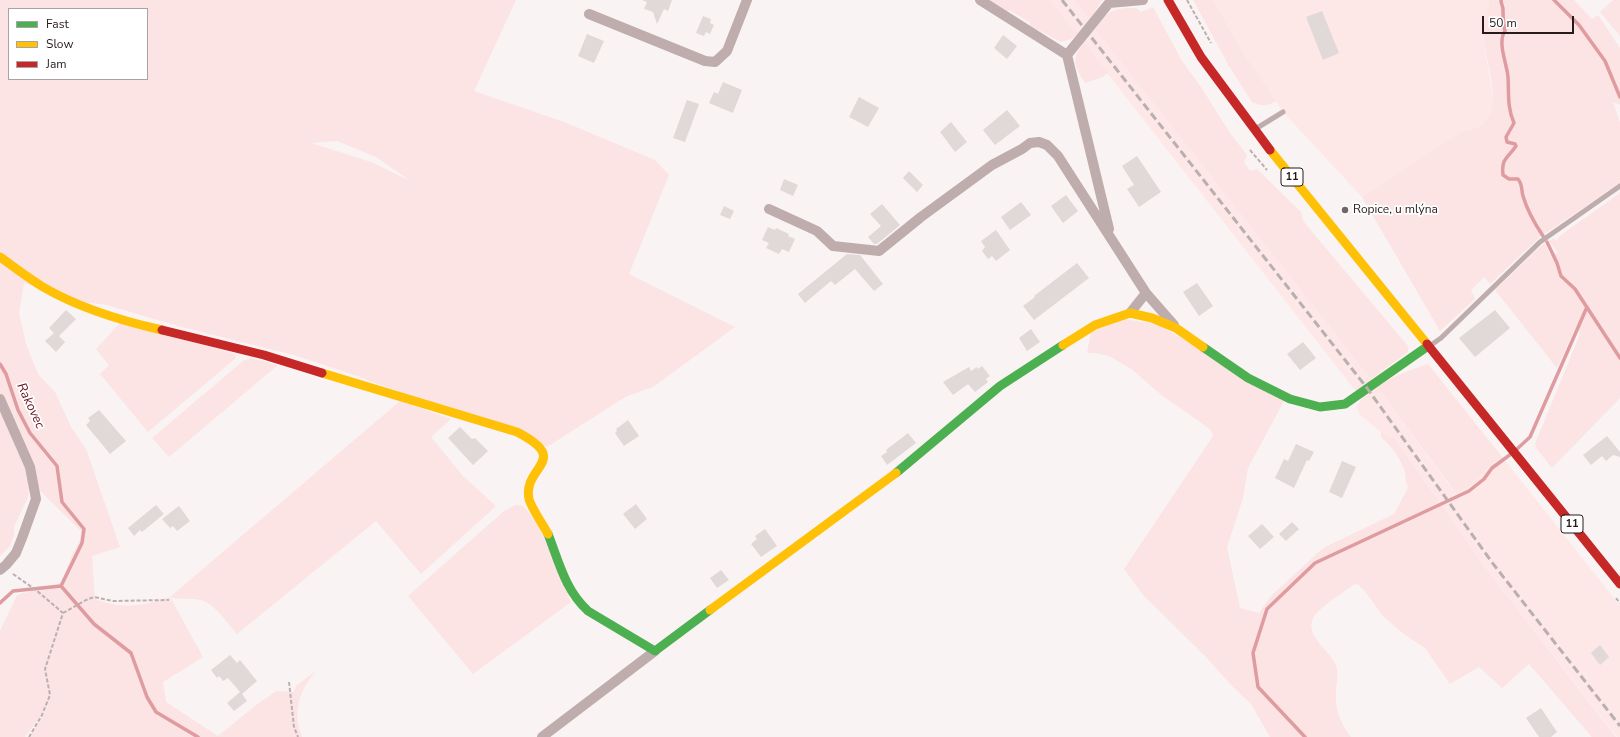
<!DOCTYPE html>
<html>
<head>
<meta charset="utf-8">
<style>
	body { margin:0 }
	#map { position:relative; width:1620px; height:737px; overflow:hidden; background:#faf3f3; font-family:"Nunito Sans",sans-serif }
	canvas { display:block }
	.legend { position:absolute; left:8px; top:8px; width:140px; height:72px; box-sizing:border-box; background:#fff; border:1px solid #a8a3a4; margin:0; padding:5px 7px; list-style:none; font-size:12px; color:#261a1b }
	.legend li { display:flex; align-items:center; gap:8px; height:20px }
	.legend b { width:20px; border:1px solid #a8a3a4 }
	.scale { position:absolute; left:1482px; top:16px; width:92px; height:18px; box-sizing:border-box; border:2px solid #261a1b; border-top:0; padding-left:5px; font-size:12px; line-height:14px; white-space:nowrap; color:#261a1b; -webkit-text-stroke:3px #fff; paint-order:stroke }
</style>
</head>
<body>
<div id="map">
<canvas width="1620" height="737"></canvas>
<ul class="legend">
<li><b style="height:5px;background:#4caf50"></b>Fast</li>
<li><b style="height:5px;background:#ffc107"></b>Slow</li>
<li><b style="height:5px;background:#c62828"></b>Jam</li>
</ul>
<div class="scale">50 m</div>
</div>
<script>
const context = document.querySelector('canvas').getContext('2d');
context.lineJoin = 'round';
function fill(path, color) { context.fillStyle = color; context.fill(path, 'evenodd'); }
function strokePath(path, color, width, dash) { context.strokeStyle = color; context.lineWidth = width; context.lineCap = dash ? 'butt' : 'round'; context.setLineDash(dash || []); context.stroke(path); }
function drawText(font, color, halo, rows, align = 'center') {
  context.font = font + ' "Nunito Sans",sans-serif'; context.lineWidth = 3.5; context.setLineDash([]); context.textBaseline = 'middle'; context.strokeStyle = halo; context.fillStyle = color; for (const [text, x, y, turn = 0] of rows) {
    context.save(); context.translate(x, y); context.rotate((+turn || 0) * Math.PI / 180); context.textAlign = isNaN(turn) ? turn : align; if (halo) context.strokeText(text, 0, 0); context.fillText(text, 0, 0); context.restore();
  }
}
fill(new Path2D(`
	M1050 0H1074L1371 379 1455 493 1470 486 1492 464 1503 458 1620 606V737H1617L1487 570 1395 439 1381 432 1359 414 1357 406 1362 399Z
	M1213 0H1490L1483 38 1494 103 1489 120 1480 128 1463 131 1362 197 1283 112 1244 54Z`), '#fde7e7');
fill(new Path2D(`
	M0 0H516L474 91 564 122 655 160 669 175 629 274 735 327 653 387 627 396 547 447 357 376 294 355 178 326 103 304 89 303 24 283 19 313 26 344 38 374 55 392 71 427 86 449 120 547 92 556 95 599C124 610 141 606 170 597L400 401 451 419 431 437 463 476 496 506 421 574 376 521 237 634C228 624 214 603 201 600 191 598 180 600 170 597L203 657 163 682 166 702 218 736 260 702 277 691 294 692 296 686 317 670C299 690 292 711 302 737H30L50 703 25 737H0V631L17 595 61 583 72 555 80 540 81 531 29 480 28 497 14 527V535L10 546 0 556ZM9 9H147V79H9ZM337 141 376 157 412 182 374 163 311 143Z
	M988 0H1050L1077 34 1071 39 1061 42 1031 26 1029 22 1011 11H1004Z
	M1074 0H1102L1090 20Z
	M1193 0H1213L1244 54 1276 101 1268 105H1260L1252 102 1229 66Z
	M1490 0H1574L1592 19 1598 15 1620 48V105L1613 102 1620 123V183L1540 237 1490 284 1484 277 1471 290 1475 299 1440 331 1362 197 1463 131C1512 128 1487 71 1484 40 1482 27 1488 12 1490 0Z
	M1613 0H1620V36L1600 12Z
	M1153 7 1182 61 1201 87 1230 133 1247 155 1244 162 1250 171 1257 169 1301 212 1303 221 1408 346V352L1371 379 1095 28C1109 10 1113 8 1136 8L1141 12Z
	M1084 43 1108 73 1103 77 1085 83C1075 67 1070 59 1084 43Z
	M1620 193V398L1552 468 1537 449 1535 444 1580 334 1576 326 1557 368 1495 290 1541 246 1545 244 1550 255 1558 253 1549 241 1554 238 1556 241 1561 235Z
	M1125 319 1160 325 1284 401 1248 468 1243 498 1227 547 1240 608 1259 613 1271 596 1323 548 1394 514 1408 488C1405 482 1406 475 1404 469 1399 456 1391 446 1381 437V432L1395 439 1487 570 1616 737H1592L1529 664 1502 688 1479 667 1450 684 1425 648 1401 632 1383 616 1364 590 1357 584 1353 585C1343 593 1315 609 1312 621 1307 639 1332 651 1337 668 1338 675 1337 682 1336 689 1334 707 1340 723 1351 737H1270L1251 704 1233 687 1206 657 1144 596 1124 569 1213 436 1210 429 1164 397 1130 368 1109 356 1094 353H1087L1091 332Z
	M121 322 235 354 236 358 148 432 100 374 109 365 96 349Z
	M251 358 278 365 169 457 152 438 243 361Z
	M1428 364 1503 458 1492 464 1470 486 1456 493 1377 387C1393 376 1410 370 1428 364Z
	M516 505 523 506C543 525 559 575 571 602L473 674 408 596 504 511Z`), '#fce3e4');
strokePath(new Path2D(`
	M1501 0C1501 4 1503 6 1503 10 1503 18 1503 23 1505 31 1497 42 1507 64 1508 77 1509 92 1507 108 1514 123L1506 137 1507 142 1515 144 1516 146C1508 158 1501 158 1503 175L1509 179H1518C1523 185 1521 190 1523 196 1527 210 1535 224 1543 236
	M1554 0 1579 25 1605 61 1620 97
	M1547 242 1557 263 1561 276 1575 289 1620 358
	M0 364 6 374 18 410 30 433 57 466 62 502 84 529 82 543 61 586
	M1517 449 1530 437 1587 307
	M61 586 94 624 131 653 147 697 156 712 198 737
	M0 603 13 591 61 586
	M1305 737 1258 687 1253 653 1267 609 1315 563 1469 491 1484 479 1492 468 1511 454`), '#df9ca0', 3.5);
fill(new Path2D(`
	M642 0H672L668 11 664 9 657 24 653 12 644 9 647 2Z
	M1322 11 1339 53 1323 60 1306 17Z
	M703 16 711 19 710 23 714 25 710 34 706 32 704 36 696 33Z
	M587 34 604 41 594 63 578 56Z
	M1003 35 1017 46 1007 59 994 48Z
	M723 82 742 90 733 113 709 103 714 92 718 94Z
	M859 97 879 108 868 127 849 117Z
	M687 100 699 104 685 142 673 138Z
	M1007 110 1020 126 995 145 983 130Z
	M951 122 967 142 955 152 940 132Z
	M1137 156 1161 192 1139 207 1127 189 1134 185 1122 166Z
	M909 171 923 185 917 192 903 178Z
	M784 179 798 185 793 196 780 190Z
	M1066 195 1078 211 1063 223 1051 206Z
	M1021 202 1031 215 1010 230 1001 217Z
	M882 204 900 225 877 244H874L868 237 881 226 870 214Z
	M724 206 734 211 730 219 720 215Z
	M768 227 775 230 776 228 789 234 788 236 795 239 789 252 782 249 779 254 766 248 769 243 762 240Z
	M996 230 1010 250 996 261 992 256 988 259 982 251 985 247 981 241Z
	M847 254 860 255 883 284 874 291 855 269 835 285 831 281 805 303 798 294Z
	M1077 263 1089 278 1034 320 1023 306 1035 297 1034 296Z
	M1197 283 1213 306 1199 316 1183 292Z
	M66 310 76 319 59 336 65 342 56 352 45 341 54 333 49 328Z
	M1495 310 1510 328 1475 357 1459 338Z
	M1031 329 1040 342 1027 351 1019 338Z
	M1303 342 1316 358 1300 370 1287 354Z
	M982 366 990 376 986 379 988 382 975 392 968 384 953 395 943 382 969 367 971 371 977 367 978 369Z
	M99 410 126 441 110 454 86 425 90 421 88 418Z
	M628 420 639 436 624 446 615 433 617 431 616 429Z
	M460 427 472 439 475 438 488 451 473 465 448 438Z
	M908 433 916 443 887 465 881 456 887 452 886 450Z
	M1607 436 1620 452V457L1613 455 1606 461 1602 456 1591 465 1583 455Z
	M1296 444 1314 452 1309 461 1307 460 1294 488 1275 478 1284 459 1288 461Z
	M1342 461 1356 467 1342 498 1329 492Z
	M636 504 647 519 635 529 623 514Z
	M156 505 164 514 142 532 140 530 134 536 128 528Z
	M179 506 190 521 177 531 173 526 170 528 162 519Z
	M1292 522 1299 529 1286 541 1279 534Z
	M1262 524 1274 537 1260 549 1248 536Z
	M765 529 777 546 761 557 751 544 757 539 755 536Z
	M721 570 729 580 717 588 710 578Z
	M1600 645 1609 657 1600 665 1591 653Z
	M230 655 237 663 240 660 257 681 242 694 247 701 234 711 227 703 240 692 228 678 223 681 219 676 217 678 211 670Z
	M1541 708 1557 732 1551 737H1539L1526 718Z`), '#e1d8d8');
strokePath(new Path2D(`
	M1187 0 1211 43
	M1250 150 1267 170
	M13 574 36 590 63 613 45 669 50 695 42 715 29 737
	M1616 598 1620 603
	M63 613 86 600 94 597 113 601 169 600
	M289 682 294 727 298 737`), '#bdafb0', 2, [4, 2]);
strokePath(new Path2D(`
	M1257 128 1283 112
	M1431 345 1441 338 1540 242 1620 186`), '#bfacac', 5);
strokePath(new Path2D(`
	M980 0 1067 55 1109 229
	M589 14 705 61 715 62 727 51 747 0
	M1067 55 1109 3 1143 0
	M769 209 817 231 833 246 879 251 921 217 992 165 1022 149 1030 143 1039 142 1047 145 1058 156 1146 293
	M1130 313 1146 293 1174 325
	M0 399 30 467 36 499 22 538 16 553 6 565 0 570
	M542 737 655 651`), '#bfacac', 10);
strokePath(new Path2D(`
	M1203 347 1248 378 1290 399 1320 407 1345 404 1428 346
	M896 473 1000 386 1063 345
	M548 534C559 562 565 590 588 611L655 651 710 610`), '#4caf50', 9);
strokePath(new Path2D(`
	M1270 150 1427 344
	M0 257C14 267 28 278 43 287 79 308 122 321 162 330
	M1063 345 1095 325 1130 313 1152 318 1176 328 1203 347
	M322 373 517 432C573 461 522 466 529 499 531 507 543 525 548 534
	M710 610 896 473`), '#ffc107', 9);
strokePath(new Path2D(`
	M1168 0 1201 57 1270 150
	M162 330 264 355 322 373
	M1427 344 1620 584`), '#c62828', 9);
strokePath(new Path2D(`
	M1062 0 1367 388 1494 565 1620 726`), '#baafaf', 3, [8, 4]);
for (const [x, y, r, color] of [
	[1345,210,4,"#706667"]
]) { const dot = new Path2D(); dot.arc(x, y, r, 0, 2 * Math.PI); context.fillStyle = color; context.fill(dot); strokePath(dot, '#fff', 1.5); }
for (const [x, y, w] of [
	[1292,177,22],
	[1572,524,22]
]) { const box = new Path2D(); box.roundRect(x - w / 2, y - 9, w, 18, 3); context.fillStyle = '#fff'; context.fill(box); strokePath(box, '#261a1b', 1); }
drawText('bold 11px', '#261a1b', null, [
	["11",1292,177],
	["11",1572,524]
]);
drawText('12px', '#261a1b', '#fff', [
	["Ropice, u mlýna",1353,210]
], 'left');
drawText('italic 13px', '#661120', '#fff', [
	["Rakovec",30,406,65]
]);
</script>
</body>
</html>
